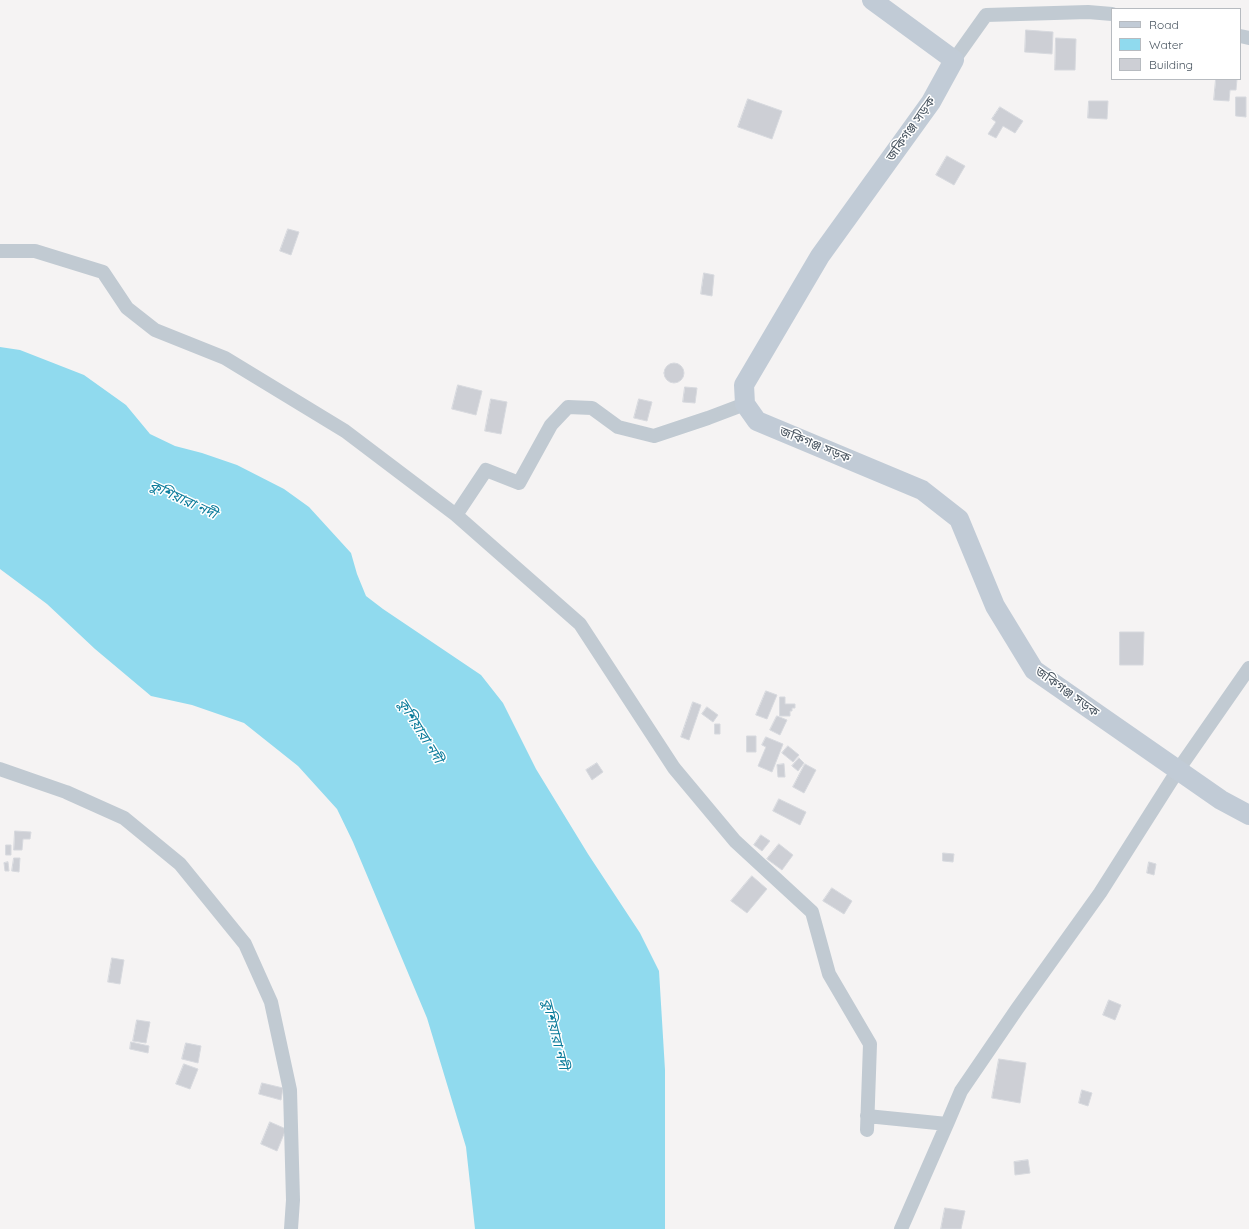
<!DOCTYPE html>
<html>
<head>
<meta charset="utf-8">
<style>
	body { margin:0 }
	#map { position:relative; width:1249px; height:1229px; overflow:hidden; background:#f5f3f3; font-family:Quicksand,sans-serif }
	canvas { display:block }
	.legend { position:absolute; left:1111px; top:8px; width:130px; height:72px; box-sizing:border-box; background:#fff; border:1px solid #b7bbc0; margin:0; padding:5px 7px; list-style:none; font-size:12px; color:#4a5661 }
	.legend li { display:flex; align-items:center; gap:8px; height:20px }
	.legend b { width:20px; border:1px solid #b7bbc0 }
</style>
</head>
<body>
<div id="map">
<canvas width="1249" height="1229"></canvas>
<ul class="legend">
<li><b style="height:5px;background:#c1cbd6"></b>Road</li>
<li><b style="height:11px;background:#90daee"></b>Water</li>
<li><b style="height:11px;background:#cdcfd5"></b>Building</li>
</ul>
</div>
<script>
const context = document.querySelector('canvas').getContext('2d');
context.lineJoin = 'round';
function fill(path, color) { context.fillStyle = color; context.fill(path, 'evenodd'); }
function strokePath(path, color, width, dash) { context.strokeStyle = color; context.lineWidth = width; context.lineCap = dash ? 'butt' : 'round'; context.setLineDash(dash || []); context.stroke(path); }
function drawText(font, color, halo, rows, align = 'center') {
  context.font = font + ' Quicksand,"Noto Sans Bengali",sans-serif'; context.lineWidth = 3; context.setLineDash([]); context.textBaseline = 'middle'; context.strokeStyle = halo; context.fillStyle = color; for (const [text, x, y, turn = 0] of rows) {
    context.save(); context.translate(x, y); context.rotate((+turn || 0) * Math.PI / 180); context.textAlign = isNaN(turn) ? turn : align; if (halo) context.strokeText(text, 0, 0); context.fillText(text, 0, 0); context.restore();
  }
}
fill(new Path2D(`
	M0 347 20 350 84 375 126 405 150 434 175 446 202 453 237 465 284 489 309 507 351 553 357 574 366 596 383 609 481 675 503 703 536 769 588 854 640 933 659 971 665 1070V1229H475L466 1147 427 1018 353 842 337 809 298 766 244 723 192 705 151 696 95 649 47 604 0 569Z`), '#90daee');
const building = new Path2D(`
	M1026 30 1053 32 1052 54 1025 52Z
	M1056 38 1076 39 1075 70H1055Z
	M1216 79H1237L1236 90H1230L1229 101 1214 100Z
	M1236 97H1246V117L1236 116Z
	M748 99 782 111 772 139 738 127Z
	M1089 101H1108L1107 119 1088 118Z
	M1000 107 1023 121 1015 133 1003 126 996 138 988 134 996 122 992 119Z
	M947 156 965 166 954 185 936 175Z
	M288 229 299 232 291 255 280 251Z
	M704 273 714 275 712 296 701 294Z
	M664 373a10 10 0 1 1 20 0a10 10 0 1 1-20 0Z
	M458 385 482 391 476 415 452 409Z
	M685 387 697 388 695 403 683 402Z
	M491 399 507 402 501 434 485 431Z
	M639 399 652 402 647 421 634 418Z
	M1120 632H1144L1143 665H1120Z
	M766 691 777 695 767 719 756 715Z
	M780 697H785V704H795V708H792V711H790V716H780Z
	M693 702 701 705 689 740 681 737Z
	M707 707 718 715 713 722 702 714Z
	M777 716 787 720 780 735 770 730Z
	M715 724H720V734H715Z
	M747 736H756V752H747Z
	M766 737 783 744 772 772 758 766 766 747 762 745Z
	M788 746 799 755 793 762 782 753Z
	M799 758 804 763 798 771 792 766Z
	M597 763 603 772 592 780 586 770Z
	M784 764 785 777H778L777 765Z
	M805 764 816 770 804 793 793 787Z
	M779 799 806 812 800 825 773 811Z
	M15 831 31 832 30 839H23L22 850H14Z
	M761 835 770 841 762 851 754 845Z
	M779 844 793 855 782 870 767 859Z
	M6 845H11V855H6Z
	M943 853 954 854 953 862 943 861Z
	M14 858H20L19 872 12 871Z
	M8 862 9 871H5L4 863Z
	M1149 862 1156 864 1154 875 1147 873Z
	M752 876 767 889 747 913 731 901Z
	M832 888 852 901 844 914 823 901Z
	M112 958 124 960 120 984 108 982Z
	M1109 1000 1121 1005 1115 1020 1103 1015Z
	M137 1020 150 1022 146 1043 133 1041Z
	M131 1042 149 1046 148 1053 130 1049Z
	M186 1043 201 1046 198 1063 182 1059Z
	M999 1059 1026 1063 1020 1103 992 1098Z
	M184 1064 198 1069 190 1089 176 1084Z
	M262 1083 283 1088 281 1100 259 1094Z
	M1082 1090 1092 1093 1088 1106 1079 1103Z
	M270 1122 286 1129 277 1151 261 1144Z
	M1028 1160 1030 1173 1015 1175 1014 1162Z
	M945 1208 965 1211 961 1229H941Z`);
fill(building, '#cdcfd5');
strokePath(building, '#d7d9de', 1);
strokePath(new Path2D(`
	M1240 36 1249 38
	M954 60 986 15 1088 12 1112 14
	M0 251H35L103 272 127 308 155 330 225 358 345 431 456 515 486 470 519 483 551 425 568 407 592 408 618 427 654 436 708 418 745 404
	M456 515 580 624 674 768 735 841 812 912 829 974 870 1044 867 1130
	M0 769 66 792 124 818 180 864 245 944 271 1002 290 1090 293 1200 291 1229
	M867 1116 947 1124 961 1091 1017 1009 1100 893 1178 770 1249 668
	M901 1229 947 1124`), '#c1cad2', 14);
strokePath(new Path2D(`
	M872 0 954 60 931 102 820 256 744 385 745 404 757 421 922 490 959 519 995 606 1034 670 1221 800 1249 815`), '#c1cbd6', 20);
drawText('13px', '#4a5661', '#fff', [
	["জকিগঞ্জ সড়ক",911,129,-55],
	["জকিগঞ্জ সড়ক",815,445,22],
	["জকিগঞ্জ সড়ক",1067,692,36]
]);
drawText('italic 14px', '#0c7c9b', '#fff', [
	["কুশিয়ারা নদী",183,500,25],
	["কুশিয়ারা নদী",420,731,58],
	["কুশিয়ারা নদী",555,1034,76]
]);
</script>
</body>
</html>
